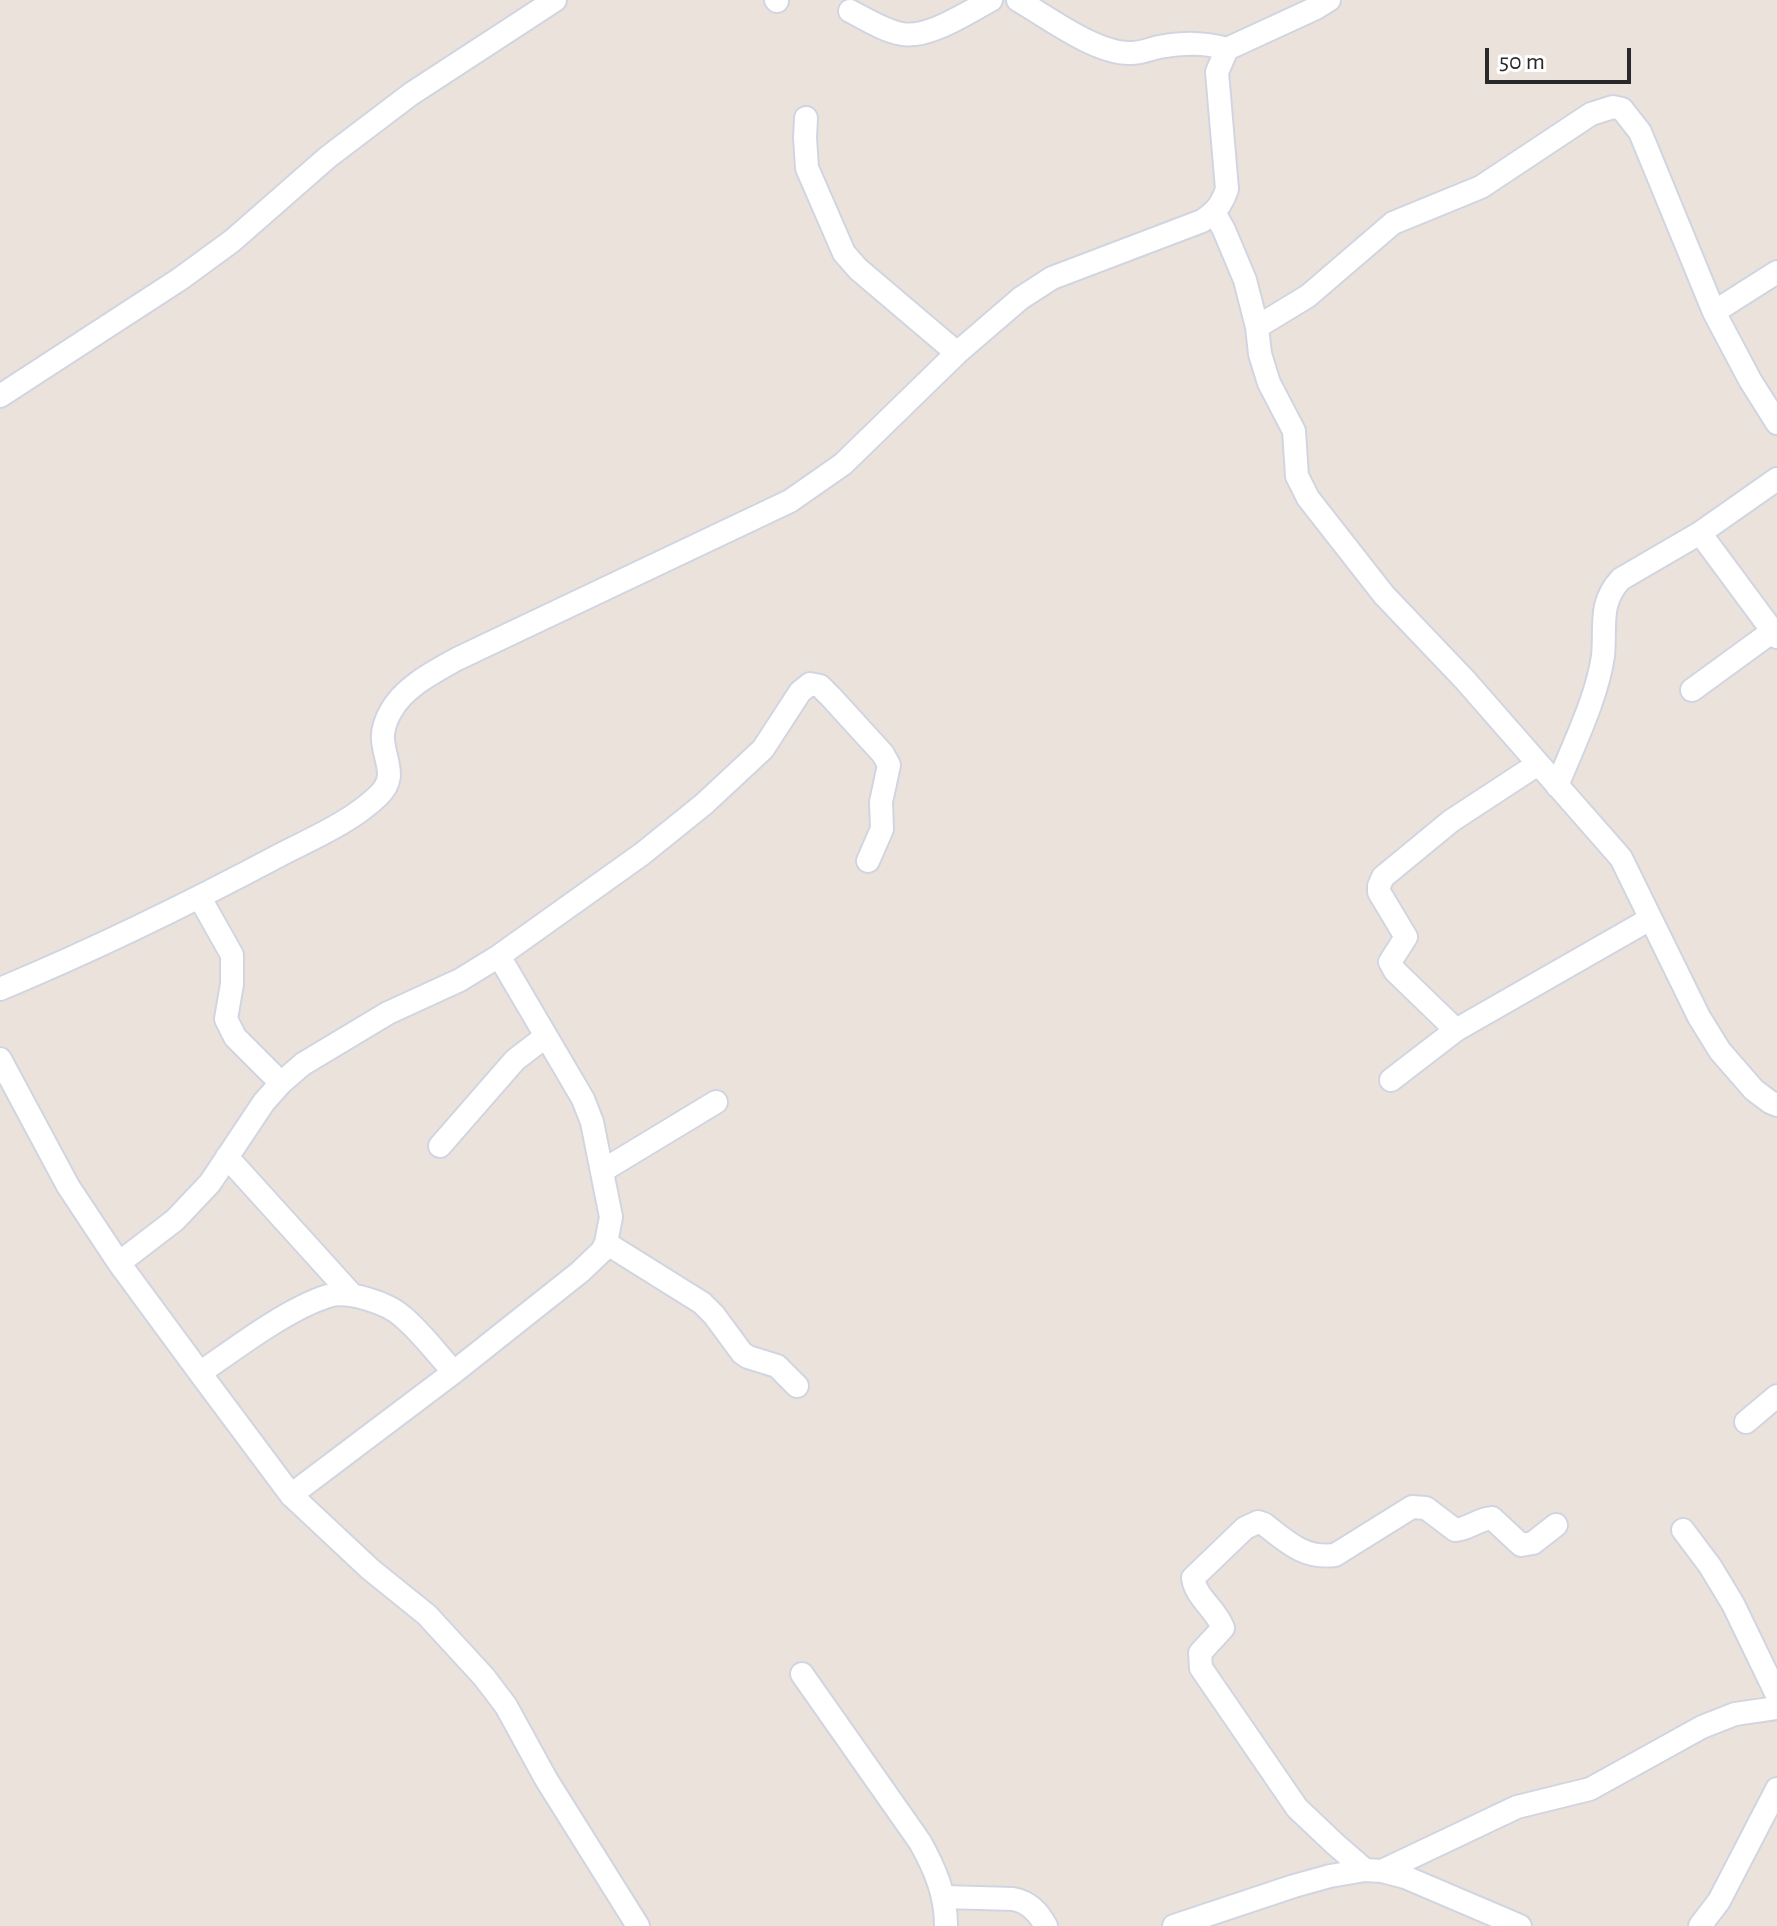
<!DOCTYPE html>
<html>
<head>
<meta charset="utf-8">
<style>
	body { margin:0 }
	#map { position:relative; width:1777px; height:1926px; overflow:hidden; background:#ebe3db; font-family:"Alegreya Sans",sans-serif }
	canvas { display:block }
	.scale { position:absolute; left:1485px; top:48px; width:146px; height:36px; box-sizing:border-box; border:4px solid #292929; border-top:0; padding-left:10px; font-size:24px; line-height:28px; white-space:nowrap; color:#292929; -webkit-text-stroke:6px #fff; paint-order:stroke }
</style>
</head>
<body>
<div id="map">
<canvas width="1777" height="1926"></canvas>
<div class="scale">50 m</div>
</div>
<script>
const context = document.querySelector('canvas').getContext('2d');
context.lineJoin = 'round';
function strokePath(path, color, width, dash) { context.strokeStyle = color; context.lineWidth = width; context.lineCap = dash ? 'butt' : 'round'; context.setLineDash(dash || []); context.stroke(path); }
const minor = new Path2D(`
	M776 0 777 1
	M1018 0C1047 17 1095 53 1129 53 1139 54 1150 49 1159 47 1183 43 1204 42 1227 49
	M850 11C866 19 884 31 902 34 928 39 968 12 991 0
	M806 118 805 138 807 168 844 253 858 269 957 353
	M1214 212 1224 230 1245 280 1257 327 1260 354 1269 383 1294 431 1297 476 1308 498 1384 595 1465 680 1621 858 1699 1017 1720 1051 1754 1090 1770 1102 1777 1105
	M1714 312 1777 272
	M1257 327 1308 296 1393 223 1481 187 1591 114 1613 107 1622 109 1640 132 1714 312 1750 380 1777 423
	M0 396 180 279 232 241 328 157 411 94 555 0
	M1700 533 1777 637
	M1692 690 1773 631
	M1557 786C1573 746 1597 698 1603 656 1606 627 1598 603 1621 579L1700 533 1777 479
	M200 898 232 955V984L226 1019 235 1037 281 1083
	M0 989C96 949 188 904 280 855 313 838 351 822 378 796 398 777 385 763 383 740 382 731 386 719 391 711 404 687 434 672 457 659L790 501 843 464 957 353 1021 298 1052 278 1202 221C1216 212 1222 204 1227 189L1217 72 1227 49 1316 8 1329 0
	M1456 1030 1395 971 1390 962 1406 937 1379 892V886L1383 877 1451 821 1538 764
	M0 1059 68 1186 119 1263 200 1373 291 1495 370 1569 427 1615 484 1677 506 1706 546 1779 638 1926
	M1391 1080 1456 1030 1650 919
	M440 1146 515 1060 545 1037
	M227 1157 352 1295
	M602 1171 716 1102
	M606 1243 702 1303 714 1315 742 1353 748 1357 777 1366 797 1386
	M119 1263 175 1220 210 1183 264 1102 281 1083 303 1064 388 1013 460 980 499 956 642 854 704 804 763 749 800 692 810 684 820 686 831 697 883 754 889 765 881 802 882 829 868 861
	M200 1373C236 1348 287 1309 328 1296 348 1290 388 1303 403 1317 422 1333 437 1354 454 1372
	M1746 1422 1777 1396
	M291 1495 454 1372 580 1272 602 1251 606 1243 611 1217 592 1122 583 1099 499 956
	M1683 1530 1710 1566 1733 1604 1777 1695
	M802 1674 920 1842C935 1869 946 1894 946 1926
	M1365 1870 1335 1844 1297 1808 1201 1668 1200 1653 1223 1628C1216 1609 1196 1598 1193 1578L1245 1528 1258 1522 1264 1524C1287 1542 1304 1559 1335 1555L1412 1507 1426 1508 1455 1530C1469 1529 1478 1519 1492 1518L1521 1545 1533 1543 1556 1525
	M1382 1871 1517 1807 1590 1789 1702 1727 1735 1714 1777 1708
	M944 1897 1013 1899C1029 1902 1038 1912 1046 1926
	M1174 1926 1294 1886 1330 1876 1365 1870 1382 1871 1405 1877 1520 1926
	M1700 1926 1719 1901 1777 1789`);
strokePath(minor, '#d1d5e1', 26);
strokePath(minor, '#fff', 22);
</script>
</body>
</html>
